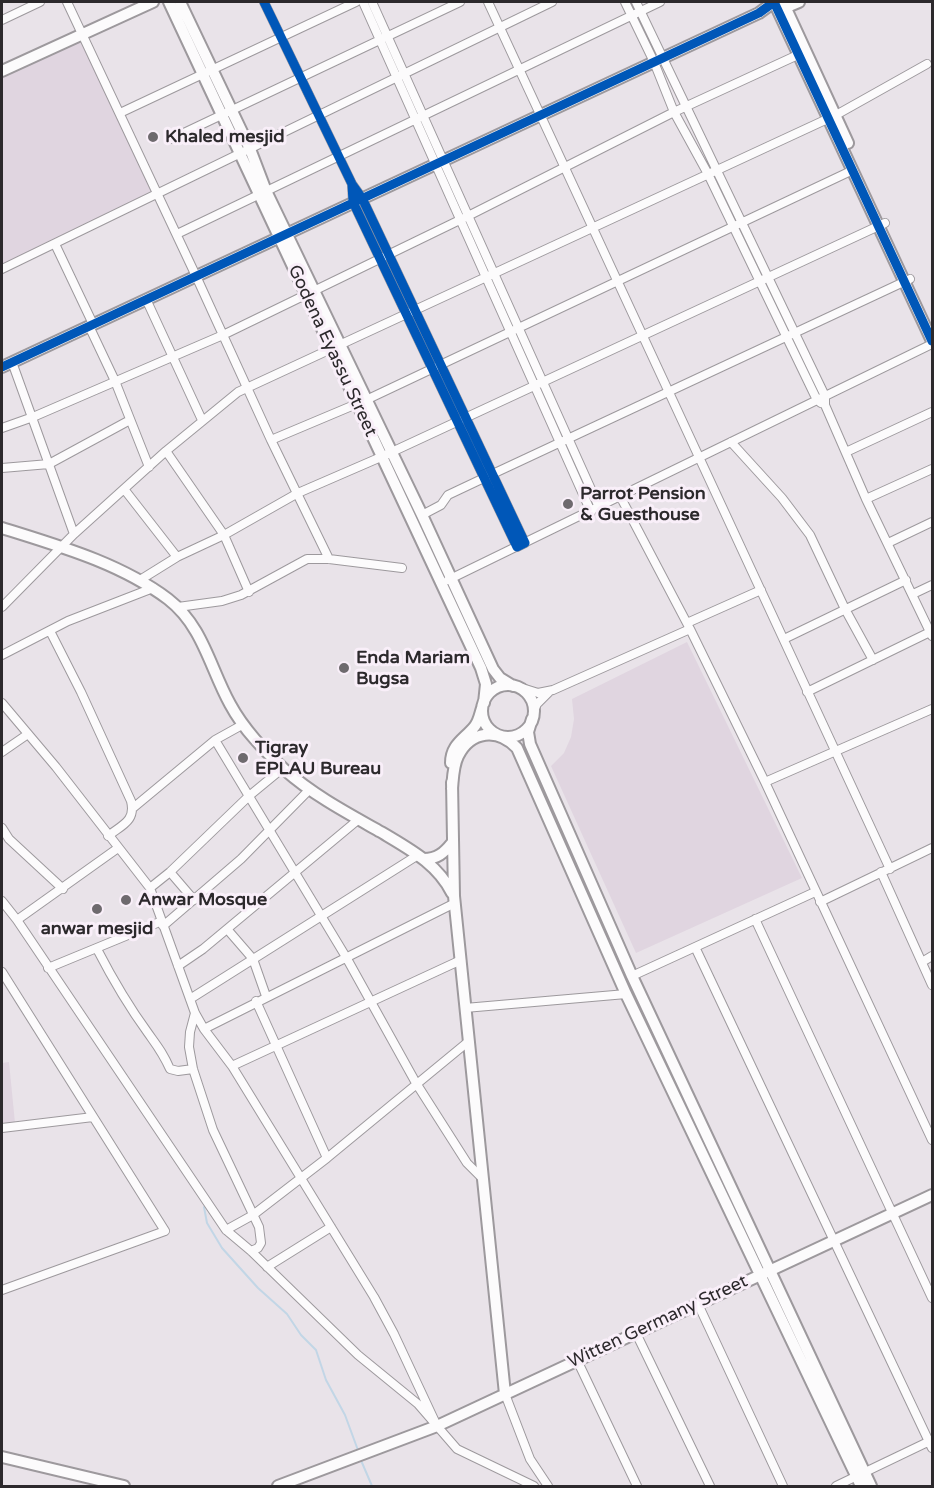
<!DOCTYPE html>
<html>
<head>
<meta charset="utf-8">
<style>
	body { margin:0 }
	#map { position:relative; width:934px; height:1488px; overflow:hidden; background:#e9e3e9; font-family:"Varela Round",sans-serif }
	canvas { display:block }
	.frame { position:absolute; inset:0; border:3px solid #2c292c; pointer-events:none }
</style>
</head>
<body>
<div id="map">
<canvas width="934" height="1488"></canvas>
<div class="frame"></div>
</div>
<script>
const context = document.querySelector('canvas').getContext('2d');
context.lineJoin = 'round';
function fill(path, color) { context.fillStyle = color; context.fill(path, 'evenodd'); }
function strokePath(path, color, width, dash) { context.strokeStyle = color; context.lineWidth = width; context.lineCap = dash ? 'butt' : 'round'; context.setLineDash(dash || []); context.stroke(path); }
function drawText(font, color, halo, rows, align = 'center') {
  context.font = font + ' "Varela Round",sans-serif'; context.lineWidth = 6; context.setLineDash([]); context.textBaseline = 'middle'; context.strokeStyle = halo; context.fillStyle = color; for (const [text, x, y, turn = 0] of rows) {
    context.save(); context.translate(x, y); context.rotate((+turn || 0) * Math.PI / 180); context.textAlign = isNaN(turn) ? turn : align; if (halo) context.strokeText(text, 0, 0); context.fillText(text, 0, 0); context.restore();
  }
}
fill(new Path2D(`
	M80 37 153 193 2 265V75Z
	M687 642 802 878 636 953 551 766 564 753 571 737 574 719 572 699Z
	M9 1062 15 1123 2 1125V1063Z`), '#e0d5e0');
strokePath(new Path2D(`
	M204 1207 207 1223 222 1248 258 1288 287 1314 301 1335 316 1350 326 1380 345 1415 359 1453
	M360 1458 372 1486`), '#c2d6e6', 2);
const minor = new Path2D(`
	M67 2 196 276 271 440 329 559
	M264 2 352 184 362 198 525 543 517 547 353 202 352 184
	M363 2 591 512
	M372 2 599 507
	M488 2 890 869
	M625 2 654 62 674 112 708 174 817 400 821 403
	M636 2 825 396V405L866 499 932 636
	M2 20 40 2
	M120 113 356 2
	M171 139 460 2
	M177 234 660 2
	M55 244 93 324
	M2 269 552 2
	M146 299 202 420
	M89 326 115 381 149 467
	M12 362 74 534
	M2 428 33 417 223 335 468 216 674 112 802 53
	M271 440 366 400 853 170
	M731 442 782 498 810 535 845 609 873 660
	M166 451 224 535 249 592
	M846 452 932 412
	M2 468 49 464 130 420
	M124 489 177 557
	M620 496 690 629 765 782 932 1140
	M866 499 932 469
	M422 515 441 505 448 495 484 478 910 279
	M888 543 932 522
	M140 580 177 557 224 535 298 493 381 457 885 223
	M448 580 932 344
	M913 594 932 585
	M2 607 74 534 166 451 238 392 836 115 927 64
	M178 607 222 601 241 595 307 559H329L402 568
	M687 623 761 590
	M50 631 81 692 131 801C136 821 122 825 108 836
	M784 639 906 580
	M2 655 68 621 153 588
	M519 687 538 693 553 690 690 629
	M807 692 930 632
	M2 703 56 767 150 888 195 1013 204 1029 232 1066 374 1297 394 1334 437 1426
	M533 713 537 704 549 692
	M215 740 346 957 416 1083 467 1163 483 1179
	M2 752 28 734
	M765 782 932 709
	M133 808 215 740 242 725
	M2 828 9 839 63 889
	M170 872 194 900
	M881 872 932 985
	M150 888 170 872 249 796 283 768
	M2 901 17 920 226 1230 251 1251 358 1355 418 1404 457 1449 534 1486
	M820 902 932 848
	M755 919 932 1298
	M17 920 118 848
	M163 926 241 859 310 789
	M227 929 253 959 266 996
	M695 947 932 1448
	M97 949C112 978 129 1007 148 1033 158 1047 163 1053 170 1069L178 1071 193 1069
	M922 962 932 956
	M178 966 203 949 359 819
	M48 968 162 921
	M2 972 165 1231 2 1290
	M632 976 815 892
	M190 999 418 855
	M256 1001 327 1158
	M465 1008 626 994
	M195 1013 190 1032 189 1047 193 1069 213 1130 259 1227 261 1243 258 1248 251 1251
	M204 1029 455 903
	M232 1066 461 960
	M2 1128 93 1117
	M226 1230 253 1215 327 1158 469 1041
	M267 1267 331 1227
	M698 1304 783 1486
	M636 1333 710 1486
	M577 1360 637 1486
	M505 1394 530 1459 548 1486
	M836 1486 932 1440`);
const tertiary = new Path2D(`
	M169 2 481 668 486 684 484 703
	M180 2 250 149 266 191 422 515 493 669 500 678 513 686
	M783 2 848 143
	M780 10 799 2
	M2 71 153 2
	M2 367 759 13 774 2 932 341
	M2 528C59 546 120 563 168 599 203 626 210 668 230 704 244 730 264 750 285 770 313 795 349 814 381 832 409 849 437 863 452 893
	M482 711a26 26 0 1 1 52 0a26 26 0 1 1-52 0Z
	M532 719 528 732 530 744 632 976 871 1486
	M451 763C451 744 465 739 475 726 479 721 480 714 482 708
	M452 782 454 896 505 1394
	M452 789C453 778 453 766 458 756 471 730 498 728 517 748L626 994 861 1486
	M424 859C437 859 444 853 452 843
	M2 1457 124 1486
	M278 1486 437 1426 932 1195`);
strokePath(minor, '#9d999d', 10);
strokePath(tertiary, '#9d999d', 14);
strokePath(minor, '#fcfbfc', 8);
strokePath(tertiary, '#fcfbfc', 10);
strokePath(new Path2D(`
	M264 2 352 184 362 198 525 543 517 547 353 202 352 184
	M2 367 759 13 774 2 932 341`), '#0057b8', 9);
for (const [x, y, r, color] of [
	[153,137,6,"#6e6a6e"],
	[568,504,6,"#6e6a6e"],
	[344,668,6,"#6e6a6e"],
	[243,758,6,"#6e6a6e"],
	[126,900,6,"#6e6a6e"],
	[97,909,6,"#6e6a6e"]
]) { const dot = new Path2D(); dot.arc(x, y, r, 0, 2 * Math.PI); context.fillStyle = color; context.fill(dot); strokePath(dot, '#f9eff9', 2); }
drawText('bold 18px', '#2c292c', '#f9eff9', [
	["Khaled mesjid",165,137],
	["Parrot Pension",580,494],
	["& Guesthouse",580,515],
	["Enda Mariam",356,658],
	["Bugsa",356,679],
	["Tigray",255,748],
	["EPLAU Bureau",255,769],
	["Anwar Mosque",138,900],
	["anwar mesjid",97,929,"center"]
], 'left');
drawText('18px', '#2c292c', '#f9eff9', [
	["Godena Eyassu Street",332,351,65],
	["Witten Germany Street",658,1322,-25]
]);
</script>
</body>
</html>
